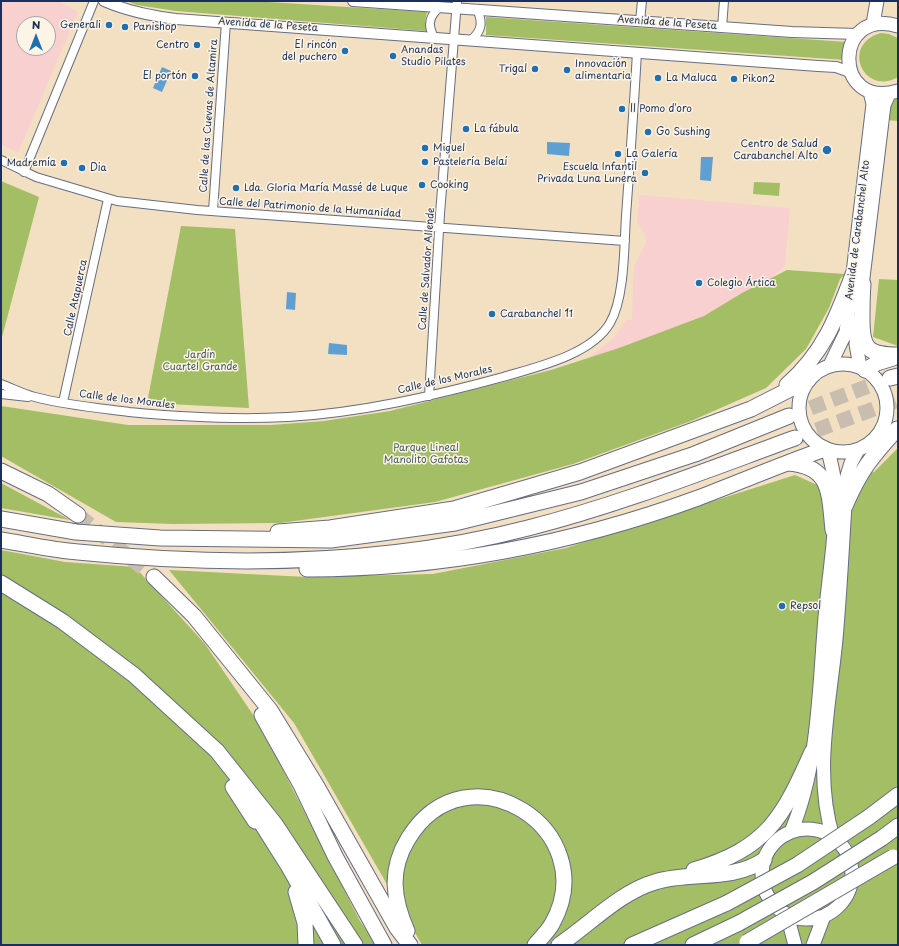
<!DOCTYPE html>
<html>
<head>
<meta charset="utf-8">
<style>
	body { margin:0 }
	#map { position:relative; width:899px; height:946px; overflow:hidden; background:#f3e0c3; font-family:"Playpen Sans",sans-serif }
	canvas { display:block }
	.frame { position:absolute; inset:0; border:2px solid #1b2f5e; pointer-events:none }
	.north { position:absolute; left:16px; top:16px; width:40px; height:40px; box-sizing:border-box; background:#fcf5e5; border:1px solid #a2a6af; border-radius:50%; rotate:0deg; font-size:11px; font-weight:700; line-height:16px; text-align:center; color:#1b2f5e }
	.north::after { content:''; display:block; margin:auto; width:14px; height:18px; background:#1f6fb2; clip-path:polygon(50% 0,100% 100%,50% 72%,0 100%) }
</style>
</head>
<body>
<div id="map">
<canvas width="899" height="946"></canvas>
<div class="frame"></div>
<div class="north">N</div>
</div>
<script>
const context = document.querySelector('canvas').getContext('2d');
context.lineJoin = 'round';
function fill(path, color) { context.fillStyle = color; context.fill(path, 'evenodd'); }
function strokePath(path, color, width, dash) { context.strokeStyle = color; context.lineWidth = width; context.lineCap = dash ? 'butt' : 'round'; context.setLineDash(dash || []); context.stroke(path); }
function drawText(font, color, halo, rows, align = 'center') {
  context.font = font + ' "Playpen Sans",sans-serif'; context.lineWidth = 3; context.setLineDash([]); context.textBaseline = 'middle'; context.strokeStyle = halo; context.fillStyle = color; for (const [text, x, y, turn = 0] of rows) {
    context.save(); context.translate(x, y); context.rotate((+turn || 0) * Math.PI / 180); context.textAlign = isNaN(turn) ? turn : align; if (halo) context.strokeText(text, 0, 0); context.fillText(text, 0, 0); context.restore();
  }
}
fill(new Path2D(`
	M1 1H59L78 12 18 153 1 144ZM24 24H48V48H24Z
	M639 195 790 208 785 266 745 300 678 330 585 360 613 339 626 320H632L634 265 646 244 645 234 637 222Z`), '#f7d0cf');
fill(new Path2D(`
	M126 1H253L427 12 425 21 426 31 176 11 137 5Z
	M486 17 847 42 845 60 486 35Z
	M881 33 889 34 898 38V77C864 97 840 44 881 33Z
	M898 91V121L886 120 889 94Z
	M1 181 39 197 1 341Z
	M754 182 780 183 779 196 753 194Z
	M181 226 235 229 249 408 147 403Z
	M787 270 845 274 840 279 829 308 806 349 766 388 691 421 573 464 435 502 280 523 173 524 116 522 1 456V406L128 425H271L324 421 390 411 551 370 619 348 704 316 742 293Z
	M879 279 898 280V346L873 337Z
	M898 448V945H422L294 723 169 570 307 577 433 574 566 548 795 475 815 484 874 472Z
	M1 483 70 520 1 508Z
	M1 550 65 562 135 567 205 644 260 725 360 921 377 945H1Z`), '#a3be65');
fill(new Path2D(`
	M162 67 171 71 162 92 153 88Z
	M547 142 570 143 569 156 547 154Z
	M701 157H713L711 181 700 180Z
	M287 292 296 293 295 310 286 309Z
	M329 343 347 345V355L328 354Z`), '#609fd2');
strokePath(new Path2D(`
	M789 416 890 378
	M795 438 898 400
	M78 515 154 577`), '#c8bdaf', 15, [15, 8]);
const minor = new Path2D(`
	M640 21 642 1
	M722 28 724 1
	M434 37C427 25 429 16 440 7
	M471 40C482 31 483 22 477 9
	M1 160 36 177 117 201 197 210 625 241
	M24 172 94 1
	M213 211 226 22
	M1 384C12 388 23 394 35 397 65 405 98 408 129 412 182 417 235 420 288 417 360 413 433 396 503 377 537 367 591 355 610 323 625 297 624 246 626 216 630 161 634 107 637 52
	M1 394 28 397
	M429 396 440 214 457 1
	M63 402 108 199`);
const tertiary = new Path2D(`
	M104 1C127 11 151 16 176 19L818 66 836 67 850 72
	M353 1 792 32 857 34`);
const primary = new Path2D(`
	M873 24 877 1
	M898 26C833 6 832 111 898 91
	M861 294 884 105 889 94
	M857 321 856 344 860 367
	M799 408a44 44 0 1 1 88 0a44 44 0 1 1-88 0Z
	M830 365 846 332 873 104 870 92
	M762 874a45 45 0 1 1 90 0a45 45 0 1 1-90 0Z
	M791 832C819 765 819 688 825 617 829 574 837 529 835 486 834 474 831 462 828 451
	M833 837C813 773 830 704 836 639 841 584 843 530 847 476L851 463 858 450
	M787 915 795 945
	M813 945 824 916`);
const motorway = new Path2D(`
	M863 284C862 296 862 307 862 319 862 348 867 355 898 355
	M865 370 877 363 893 358
	M890 378 898 376
	M787 385C824 353 837 317 854 272
	M788 463C832 466 829 494 833 530
	M1 471 48 494 78 515
	M845 506C860 471 872 456 897 429
	M1 519 76 532 160 538 331 540 455 523 581 492 695 454 789 416
	M278 532 330 528 454 509 580 472 751 409 808 380
	M1 540C26 544 52 550 78 552 227 567 382 566 528 528 619 505 707 470 795 438
	M307 569C441 569 572 544 698 498 740 482 782 464 825 449
	M154 577 194 616 270 710 316 785 397 928 410 945
	M1 583 62 621 134 675 217 751 275 824 355 945
	M262 715 301 785 335 856 384 945
	M233 787 255 821
	M253 810 289 867 333 945
	M869 817 898 795
	M882 838 898 826
	M694 870C767 848 782 819 812 752
	M296 892 305 923 306 945
	M407 931C393 899 389 870 408 839 467 742 605 830 552 924 548 931 541 938 535 945
	M559 945C589 925 620 892 655 882 691 871 731 882 764 860
	M632 945 727 903
	M693 945 739 923`);
strokePath(minor, '#676d81', 10);
strokePath(tertiary, '#676d81', 12);
strokePath(primary, '#676d81', 15);
strokePath(motorway, '#676d81', 17);
strokePath(minor, '#fff', 8);
strokePath(tertiary, '#fff', 10);
strokePath(primary, '#fff', 13);
strokePath(motorway, '#fff', 15);
const motorwayBridge = new Path2D(`
	M727 903 797 865 869 817
	M739 923 813 882 882 838
	M747 942 893 857`);
strokePath(motorwayBridge, '#676d81', 17, []);
strokePath(motorwayBridge, '#fff', 15);
for (const [x, y, r, color] of [
	[109,25,4,"#1f6fb2"],
	[125,27,4,"#1f6fb2"],
	[197,45,4,"#1f6fb2"],
	[345,51,4,"#1f6fb2"],
	[393,56,4,"#1f6fb2"],
	[535,69,4,"#1f6fb2"],
	[567,70,4,"#1f6fb2"],
	[195,76,4,"#1f6fb2"],
	[658,78,4,"#1f6fb2"],
	[734,79,4,"#1f6fb2"],
	[622,109,4,"#1f6fb2"],
	[466,129,4,"#1f6fb2"],
	[648,132,4,"#1f6fb2"],
	[425,148,4,"#1f6fb2"],
	[827,150,5,"#1f6fb2"],
	[618,154,4,"#1f6fb2"],
	[425,162,4,"#1f6fb2"],
	[64,163,4,"#1f6fb2"],
	[82,168,4,"#1f6fb2"],
	[645,173,4,"#1f6fb2"],
	[422,185,4,"#1f6fb2"],
	[236,188,4,"#1f6fb2"],
	[699,283,4,"#1f6fb2"],
	[492,314,4,"#1f6fb2"],
	[782,606,4,"#1f6fb2"]
]) { const dot = new Path2D(); dot.arc(x, y, r, 0, 2 * Math.PI); context.fillStyle = color; context.fill(dot); strokePath(dot, '#fcf5e5', 1.5); }
drawText('10px', '#1b2f5e', '#fcf5e5', [
	["Avenida de la Peseta",667,23,4],
	["Avenida de la Peseta",268,25,4],
	["Calle de las Cuevas de Altamira",209,116,-86],
	["Calle del Patrimonio de la Humanidad",310,208,4],
	["Avenida de Carabanchel Alto",858,230,-83],
	["Calle de Salvador Allende",427,269,-86],
	["Calle Atapuerca",76,298,-78],
	["Calle de los Morales",445,380,-13],
	["Calle de los Morales",127,400,7]
]);
drawText('10px', '#1b2f5e', '#fcf5e5', [
	["Generali",101,25,"right"],
	["Panishop",133,27],
	["Centro",189,45,"right"],
	["El rincón",337,45,"right"],
	["del puchero",337,57,"right"],
	["Anandas",401,50],
	["Studio Pilates",401,62],
	["Innovación",575,64],
	["alimentaria",575,76],
	["Trigal",527,69,"right"],
	["El portón",187,76,"right"],
	["La Maluca",666,78],
	["Pikon2",742,79],
	["Il Pomo d'oro",630,109],
	["La fábula",474,129],
	["Go Sushing",656,132],
	["Centro de Salud",818,144,"right"],
	["Carabanchel Alto",818,156,"right"],
	["Miguel",433,148],
	["La Galería",626,154],
	["Pastelería Belaí",433,162],
	["Madremía",56,163,"right"],
	["Escuela Infantil",637,167,"right"],
	["Privada Luna Lunera",637,179,"right"],
	["Dia",90,168],
	["Cooking",430,185],
	["Lda. Gloria María Massé de Luque",244,188],
	["Colegio Ártica",707,283],
	["Carabanchel 11",500,314],
	["Repsol",790,606]
], 'left');
drawText('10px', '#445a60', '#fcf5e5', [
	["Jardín",200,355],
	["Cuartel Grande",200,367],
	["Parque Lineal",426,448],
	["Manolito Gafotas",426,460]
]);
</script>
</body>
</html>
